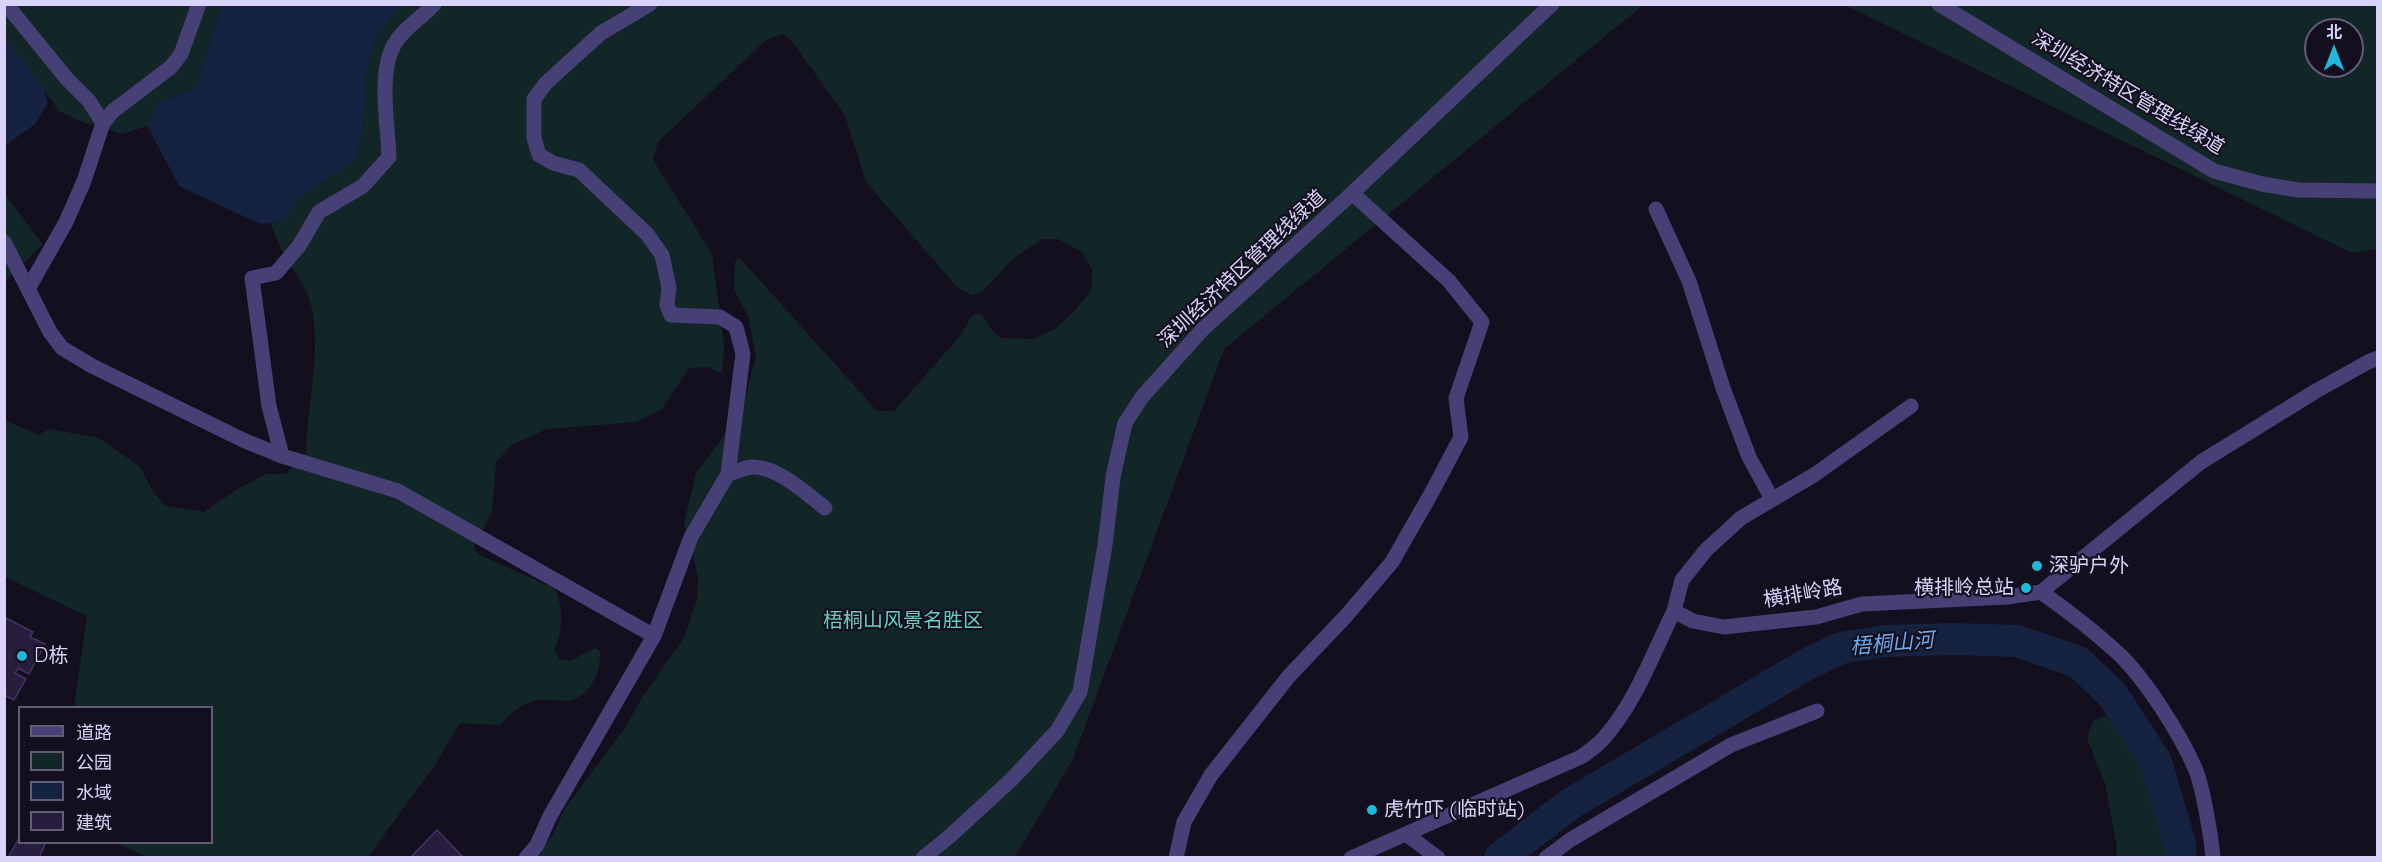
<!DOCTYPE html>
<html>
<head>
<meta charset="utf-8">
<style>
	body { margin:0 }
	#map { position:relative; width:2382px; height:862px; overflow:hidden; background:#130f1e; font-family:Quicksand,"Noto Sans SC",sans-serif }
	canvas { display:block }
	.frame { position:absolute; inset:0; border:6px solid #d9d2f9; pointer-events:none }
	.legend { position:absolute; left:18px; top:706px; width:195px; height:138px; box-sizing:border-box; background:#130f1e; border:2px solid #625d76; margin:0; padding:8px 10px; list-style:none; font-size:18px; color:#d9d2f9 }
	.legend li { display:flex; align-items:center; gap:12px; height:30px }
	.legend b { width:30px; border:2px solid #625d76 }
	.north { position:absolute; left:2304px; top:18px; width:60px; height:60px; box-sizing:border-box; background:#130f1e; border:2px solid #625d76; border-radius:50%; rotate:0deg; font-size:16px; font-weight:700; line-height:24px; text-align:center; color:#d9d2f9 }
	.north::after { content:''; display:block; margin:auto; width:21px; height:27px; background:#1eb9d9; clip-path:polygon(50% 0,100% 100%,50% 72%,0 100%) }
</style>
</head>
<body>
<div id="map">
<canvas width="2382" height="862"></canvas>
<div class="frame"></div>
<ul class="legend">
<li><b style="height:8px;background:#464077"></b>道路</li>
<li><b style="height:16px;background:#132627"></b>公园</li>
<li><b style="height:16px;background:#152341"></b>水域</li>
<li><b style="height:16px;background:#261e3c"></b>建筑</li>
</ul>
<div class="north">北</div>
</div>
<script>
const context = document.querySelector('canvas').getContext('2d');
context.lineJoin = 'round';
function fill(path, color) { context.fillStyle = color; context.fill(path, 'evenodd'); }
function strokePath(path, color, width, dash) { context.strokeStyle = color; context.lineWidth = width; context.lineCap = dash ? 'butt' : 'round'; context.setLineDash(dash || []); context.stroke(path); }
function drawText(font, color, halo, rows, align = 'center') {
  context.font = font + ' Quicksand,"Noto Sans SC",sans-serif'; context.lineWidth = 4.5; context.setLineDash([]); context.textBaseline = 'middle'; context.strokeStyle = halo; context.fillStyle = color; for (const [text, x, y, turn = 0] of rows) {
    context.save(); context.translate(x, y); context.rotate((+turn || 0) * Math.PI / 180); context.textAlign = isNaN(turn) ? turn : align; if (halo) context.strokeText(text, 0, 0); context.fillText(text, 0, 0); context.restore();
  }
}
fill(new Path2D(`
	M5 5H222L195 89 159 102 147 126 122 134 82 122 59 111 5 38Z
	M400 5H1643L1224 349 1073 759 1015 857H535L553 835 565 808 623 731 645 693 684 638 697 600 698 576 684 523 696 473 742 411 756 356 748 316 734 290 735 262 739 257 877 411H894L960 336 972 316 981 313 990 328 1001 338 1033 339 1055 329 1075 311 1092 288V270L1082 252 1058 239H1042L1013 259 982 292 972 295 957 287 866 182 845 115 793 43 784 34 767 39 658 142 653 160 712 254 724 346 722 374 709 367 689 368 661 410 636 422 547 429 511 445 496 463 492 512 473 548 480 555 555 589C564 610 563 630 554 651L560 660H572L595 648 600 651C601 670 592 694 571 700 561 702 549 698 538 700 521 703 511 713 500 725L460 723 435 765 368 857H147L117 843 212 842V708L74 707 87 616 5 577V420L38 435 50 429 99 438 140 467 154 493 166 506 204 512 236 490 266 474H286L306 453C307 407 320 360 313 315 310 290 293 270 281 249 277 241 274 232 271 223L283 222 299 198 356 159 363 130 366 72 376 37Z
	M1845 5H2377V249L2352 253ZM2316 30H2352V66H2316Z
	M4 193 43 244 5 281H4Z
	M2111 714C2149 726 2167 823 2172 857H2116L2117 848 2105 783 2087 739 2093 721Z`), '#132627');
fill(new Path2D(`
	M222 5H400L376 37 366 72 363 130 356 159 299 198 283 222 260 224 179 186 147 126 159 102 195 89Z
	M5 38 42 86 48 103 35 124 5 146Z`), '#152341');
strokePath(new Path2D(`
	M1500 858 1570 804 1809 663 1841 648 1885 641 1954 639 2017 641 2078 662 2112 694 2156 762 2180 844 2181 858`), '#152341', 32);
const building = new Path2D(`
	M4 617 33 632 30 637 45 644 29 674 18 668 15 673 26 679 14 700 4 695Z
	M437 830 464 858H410Z
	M20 836V842H46L39 858H8Z`);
fill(building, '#261e3c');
strokePath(building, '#403365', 1.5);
strokePath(new Path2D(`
	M6 4 67 79 89 101 103 123
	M1939 4 2214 171 2262 184 2298 190 2378 191
	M1656 209 1689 281 1723 388 1749 457 1772 499
	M4 242 50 332 62 348 92 366 243 440 282 456 398 491 654 636
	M28 289 66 222 84 181 103 123 113 111 171 67 181 54 199 4
	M282 456 269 406 252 278 276 273 299 246 319 212 363 186 389 157C388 126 378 73 394 45 403 28 422 18 434 4
	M728 474C736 472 744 468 751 467 776 465 807 494 825 508
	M2041 592 2201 462 2316 391 2368 362 2378 358
	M1674 611 1682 580 1706 550 1741 518 1814 475 1911 406
	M1406 834 1438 858
	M526 858 537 845 550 816 654 636 691 537 728 474 743 354 736 327 720 317 671 315 667 305 669 288 662 255 647 234 579 170 553 163 539 155 534 138V99L546 83 601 33 650 4
	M923 858 950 836 1012 779 1057 731 1080 692 1105 545 1113 477 1125 423 1142 397 1202 330 1347 198 1552 4
	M1176 858 1184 822 1211 775 1289 676 1346 616 1392 562 1432 492 1461 437 1456 398 1482 322 1449 281 1352 193
	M1351 858 1581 757C1589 751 1597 746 1603 739 1635 704 1653 653 1674 611L1693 621 1724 627 1816 617 1862 604 2007 597 2041 592C2068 611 2095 632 2119 654 2146 680 2180 734 2195 768 2203 787 2211 836 2213 858
	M1546 858 1570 840 1731 745 1817 711`), '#464077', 15);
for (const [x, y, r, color] of [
	[2037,566,6,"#1eb9d9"],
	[2026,588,6,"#1eb9d9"],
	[22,656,6,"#1eb9d9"],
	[1372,810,6,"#1eb9d9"]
]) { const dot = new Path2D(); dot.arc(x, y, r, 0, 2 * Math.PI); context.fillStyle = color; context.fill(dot); strokePath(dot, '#130f1e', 2); }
drawText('20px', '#d9d2f9', '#130f1e', [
	["深圳经济特区管理线绿道",2128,93,31],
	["深圳经济特区管理线绿道",1242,269,-43],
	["横排岭路",1803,594,-10]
]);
drawText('20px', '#d9d2f9', '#130f1e', [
	["深驴户外",2049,566],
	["横排岭总站",2014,588,"right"],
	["D栋",34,656],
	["虎竹吓 (临时站)",1384,810]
], 'left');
drawText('20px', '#68cebc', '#130f1e', [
	["梧桐山风景名胜区",903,621]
]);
drawText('italic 21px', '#6da8eb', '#130f1e', [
	["梧桐山河",1892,644,-5]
]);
</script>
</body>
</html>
